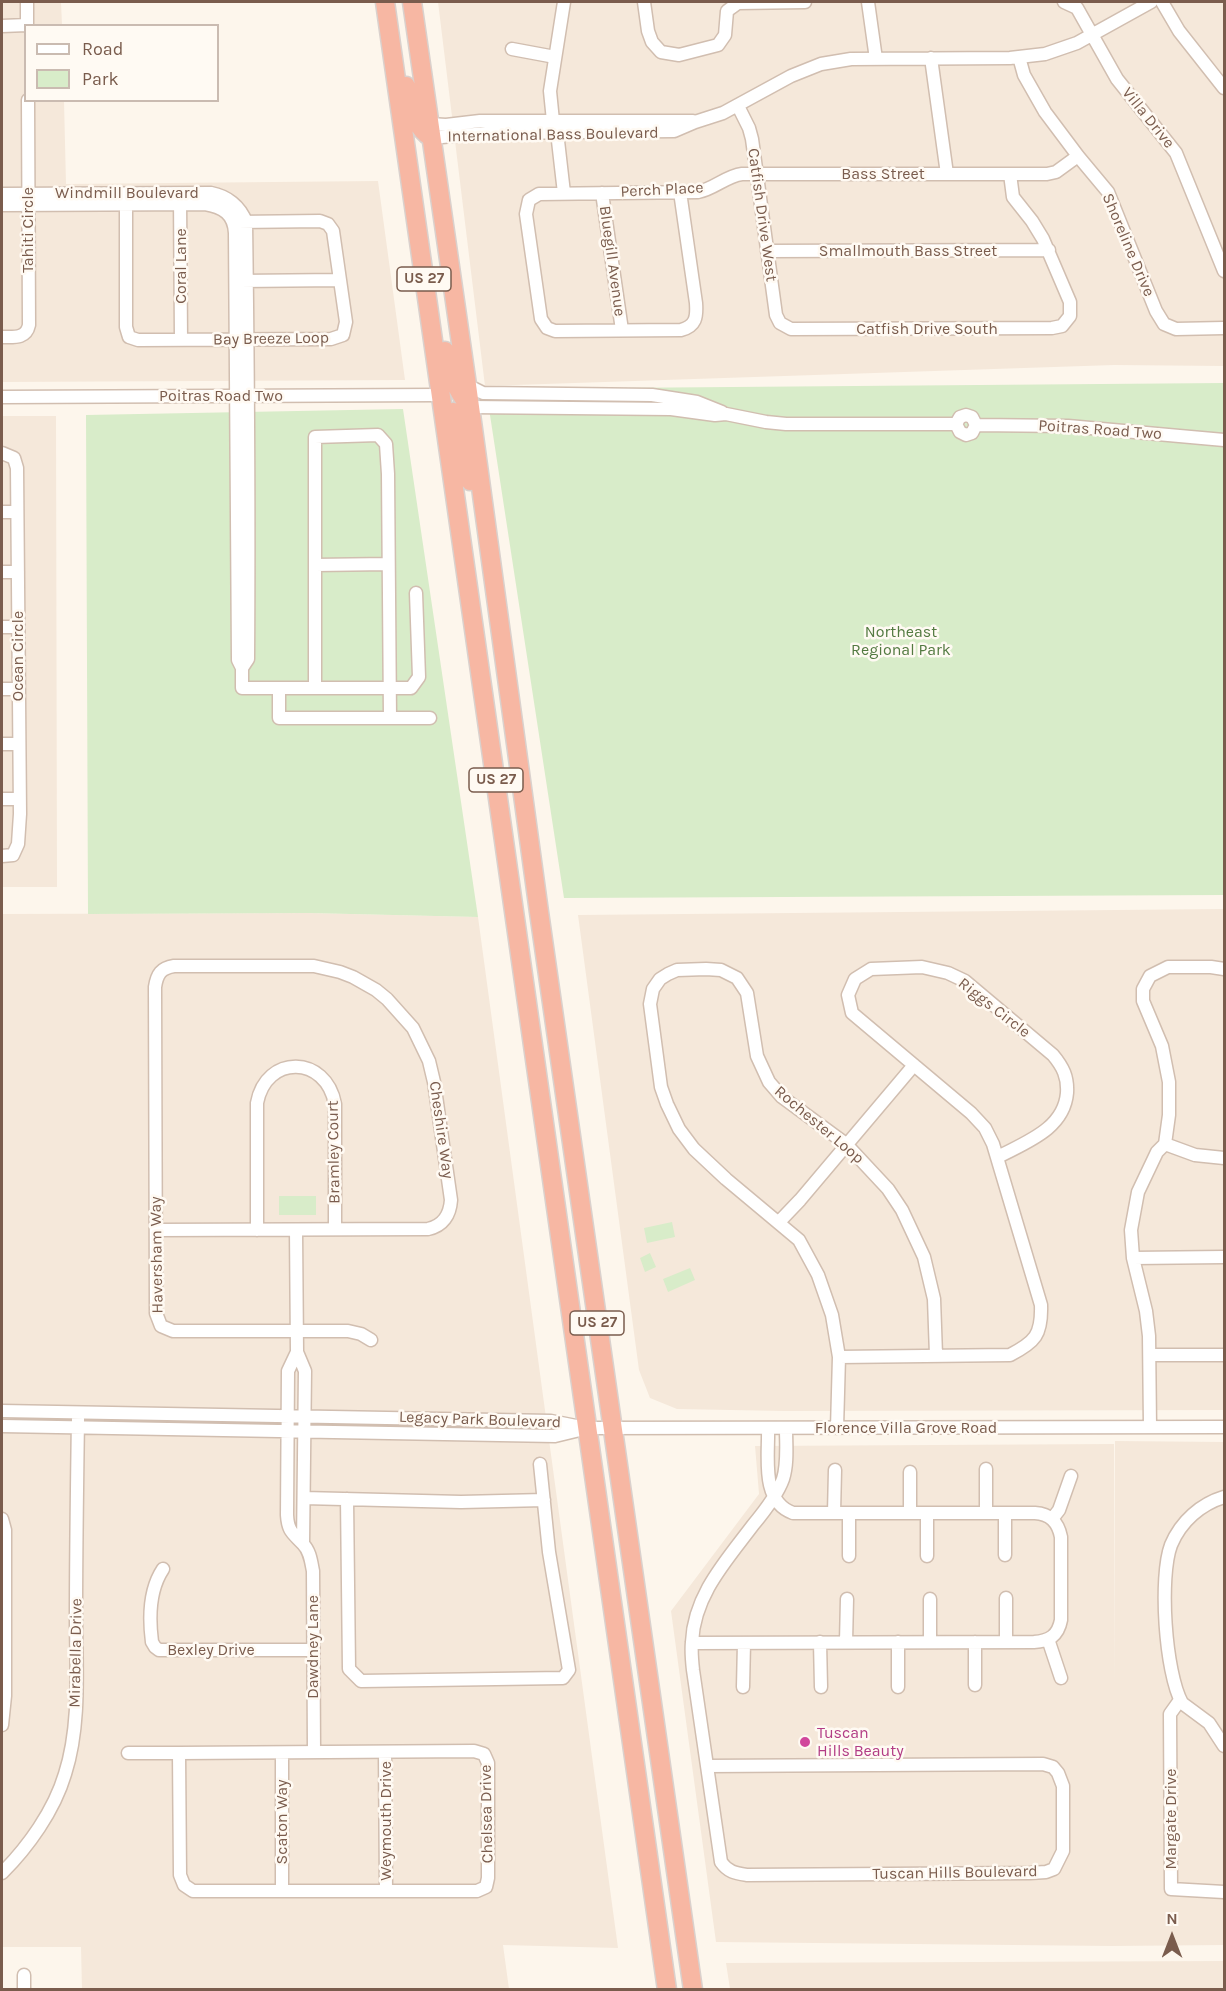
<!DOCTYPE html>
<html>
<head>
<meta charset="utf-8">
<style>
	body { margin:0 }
	#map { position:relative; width:1226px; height:1991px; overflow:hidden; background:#fdf6ec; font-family:Karla,sans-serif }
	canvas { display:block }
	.frame { position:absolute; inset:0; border:3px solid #7a5c4d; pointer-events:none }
	.legend { position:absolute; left:24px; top:24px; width:195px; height:78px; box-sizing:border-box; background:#fffaf3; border:2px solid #cabbb1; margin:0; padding:8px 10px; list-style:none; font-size:18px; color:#7a5c4d }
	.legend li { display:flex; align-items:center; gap:12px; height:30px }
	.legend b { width:30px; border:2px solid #cabbb1 }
	.north { position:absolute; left:1142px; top:1907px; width:60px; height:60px; -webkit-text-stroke:4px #fffaf3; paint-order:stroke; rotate:0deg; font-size:16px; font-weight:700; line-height:24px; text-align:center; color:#7a5c4d }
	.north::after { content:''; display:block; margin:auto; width:21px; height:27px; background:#7a5c4d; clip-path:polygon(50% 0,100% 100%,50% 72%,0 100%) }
</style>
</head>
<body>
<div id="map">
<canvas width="1226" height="1991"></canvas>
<div class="frame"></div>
<ul class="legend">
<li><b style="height:8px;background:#fff"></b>Road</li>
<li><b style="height:16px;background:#d8ecc9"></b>Park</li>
</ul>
<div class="north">N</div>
</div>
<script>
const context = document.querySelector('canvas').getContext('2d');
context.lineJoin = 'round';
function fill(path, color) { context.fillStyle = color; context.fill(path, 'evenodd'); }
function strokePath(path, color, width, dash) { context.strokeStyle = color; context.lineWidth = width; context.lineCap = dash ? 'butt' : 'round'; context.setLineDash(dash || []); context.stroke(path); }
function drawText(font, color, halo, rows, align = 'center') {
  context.font = font + ' Karla,sans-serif'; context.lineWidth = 5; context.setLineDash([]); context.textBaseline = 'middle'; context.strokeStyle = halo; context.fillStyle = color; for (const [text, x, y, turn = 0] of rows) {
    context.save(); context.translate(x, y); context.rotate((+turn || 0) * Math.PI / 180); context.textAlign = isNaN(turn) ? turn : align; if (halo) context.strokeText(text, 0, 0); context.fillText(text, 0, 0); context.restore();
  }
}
fill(new Path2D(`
	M2 2H61L62 25 26 26V100L64 101 66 184 378 181 405 380 2 382Z
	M438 2H1224V366L1114 365 485 386Z
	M2 416H56L57 887H2Z
	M1224 909V1410L784 1411 677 1409 650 1398 639 1370 578 915Z
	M308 913 478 917 618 1948 503 1945 509 1989 82 1990 81 1947H2V914Z
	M1115 1441 1224 1442V1945L1112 1946 716 1942 671 1611 759 1494 755 1446 1114 1444V1687Z
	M1224 1961V1990L730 1989 726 1963Z`), '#f5e8da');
fill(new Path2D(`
	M1224 383V895L564 898 486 389Z
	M403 409 478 917 308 913 88 914 86 415Z
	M279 1196H316V1215H279Z
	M672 1222 675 1237 647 1243 644 1228Z
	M650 1253 656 1267 645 1272 640 1258Z
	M690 1268 695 1280 668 1292 663 1279Z`), '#d8ecc9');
const minor = new Path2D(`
	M27 2V26
	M564 2 550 91 553 121 557 132 564 193
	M644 2 648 31 652 42 661 52 679 55 718 45 725 35 727 11 738 3 805 2
	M868 2 876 59
	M1064 2 1077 8 1117 79 1176 153 1224 271
	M1162 2 1179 31 1224 88
	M2 26 27 25
	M512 49 555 57
	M1019 57 1024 75 1045 112 1078 156 1108 192 1156 311 1164 324 1176 329 1224 328
	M931 58 947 174
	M738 106 749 128 752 139 776 315 780 323 791 329 1052 328 1062 326 1070 316V302L1043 239 1032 221 1013 197 1010 174
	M430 124 446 125 480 121H693
	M431 138 486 133 674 131 695 122 723 113 791 76 821 64 851 59 1010 58 1045 54 1077 43 1151 2
	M680 192 696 303C697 317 696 326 681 330L555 331 547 328 541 319 526 214 529 200 539 194 698 192C714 189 726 176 742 174H1047L1056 172 1078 156
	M602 193 622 330
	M2 194 211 193C227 196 240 206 246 222 248 368 249 514 248 659L242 668 238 660 235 233C234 214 223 207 205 204L2 205
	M126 197V327L129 337 138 340 331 339 343 335 346 322 333 231 328 224 320 221 238 222
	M180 197 181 340
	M767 251 1049 250
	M240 281 340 280
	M2 337C14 337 26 339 29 325L28 100
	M467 385 483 393 652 395 697 402 722 412
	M2 397 440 395
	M470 407 671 409 715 415 726 414 766 422 786 424H956
	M956 424 960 432 966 435 972 433 976 425
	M956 424 960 417 966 415 972 417 976 425
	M976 425 1068 426 1224 440
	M2 453 14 458 17 468 20 814 18 844 13 855 2 856
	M2 512H17
	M315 565 388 564
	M2 572H18
	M2 627H18
	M242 668V688H411L419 677 416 593
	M279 688V718H430
	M315 688V437L378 435 386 444 388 474 390 718
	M2 689H19
	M2 744H19
	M2 799H19
	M1165 1144 1195 1155 1224 1158
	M779 1222 800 1200 914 1065
	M156 1230 428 1229C443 1226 450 1215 451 1200L434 1082 429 1061 413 1028 387 999 376 990 353 977 340 972 314 966H174C161 968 157 974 155 987L156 1313 161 1326 173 1331H348L361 1334 371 1340
	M257 1230V1103C266 1054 326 1055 335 1104V1229
	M296 1230 297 1352 305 1371 303 1544
	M1133 1258 1224 1257
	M297 1352 288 1371 287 1515C288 1532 293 1533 303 1544 310 1551 311 1561 313 1571L314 1752
	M1151 1355H1224
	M839 1357 1010 1355C1035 1342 1042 1335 1041 1305L993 1144 985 1128 971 1113 852 1013 848 995 855 979 871 969 922 967 948 973 965 981 1053 1055C1063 1067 1068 1077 1067 1093 1064 1129 1026 1142 998 1157
	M2 1411 551 1421 586 1428
	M2 1426 555 1436 588 1428 1224 1427
	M1150 1427 1149 1336 1146 1311 1133 1258 1131 1230 1138 1192 1157 1152 1165 1144 1169 1115V1082L1162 1046 1143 1001V989L1150 976 1168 967H1211L1224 969
	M837 1428 839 1357 832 1315 818 1275 799 1240 726 1179 694 1149 679 1129 667 1104 661 1087 650 1004 653 989 660 979 668 974 677 970 706 969 721 970 737 978 747 993 757 1056 769 1082 782 1097 846 1144 888 1189 902 1210 924 1257 934 1299 936 1355
	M986 1469V1513
	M1224 1497C1201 1504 1181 1521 1171 1545 1159 1577 1165 1672 1182 1703L1209 1723 1224 1746
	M304 1498 461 1502 544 1500
	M347 1499 349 1669 361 1681 563 1678 569 1670 549 1552 540 1464
	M834 1513 835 1470
	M910 1513V1472
	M927 1513V1556
	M1005 1513V1555
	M2 1519 5 1530V1696L2 1725
	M1052 1519 1059 1510 1071 1476
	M849 1556V1513
	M163 1569C149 1590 149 1619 152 1642L155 1647 159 1650H313
	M930 1599V1642
	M1048 1639 1061 1678
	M820 1642 821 1687
	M846 1642 847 1599
	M898 1642V1687
	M1006 1642V1598
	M692 1643 1034 1642C1049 1641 1058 1636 1061 1620V1537C1058 1522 1050 1514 1035 1513H793C760 1501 769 1456 768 1428
	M975 1685V1642
	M743 1687 744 1643
	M1180 1700 1170 1714 1171 1889 1224 1892
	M385 1752 386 1891
	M128 1753H179L180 1875 184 1885 193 1891H477L486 1887 488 1878V1763L484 1754 474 1751 179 1753
	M282 1753V1891
	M707 1766 1043 1764 1053 1767 1058 1773 1063 1786V1851L1054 1869 1046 1872 1030 1873 747 1875C735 1873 728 1872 721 1862L693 1670C692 1661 691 1651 692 1642 694 1595 726 1561 753 1525 763 1513 778 1493 783 1479 788 1463 786 1445 786 1428
	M2 1873C28 1847 54 1811 65 1774 81 1724 76 1668 76 1616 76 1550 77 1485 78 1419
	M24 1990V1975`);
const highway = new Path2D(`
	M385 2 667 1990
	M412 2 467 385 539 912 693 1990
	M406 86C411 103 414 128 431 137
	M445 351C449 371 455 388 468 404
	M453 412 470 481`);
strokePath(minor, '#d1beb0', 15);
strokePath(highway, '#dad1cd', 21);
strokePath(minor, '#fff', 12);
strokePath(highway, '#f7b7a3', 18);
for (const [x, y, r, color] of [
	[805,1742,6,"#d1479c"]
]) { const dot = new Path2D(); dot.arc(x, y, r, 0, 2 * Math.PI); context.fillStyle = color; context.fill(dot); strokePath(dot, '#fffaf3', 2); }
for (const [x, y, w] of [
	[424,279,54],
	[496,780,54],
	[597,1323,54]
]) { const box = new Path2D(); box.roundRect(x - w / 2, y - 12, w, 24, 4.5); context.fillStyle = '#fffaf3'; context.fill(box); strokePath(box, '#7a5c4d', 1.5); }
drawText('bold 15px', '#7a5c4d', null, [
	["US 27",424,279],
	["US 27",496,780],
	["US 27",597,1323]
]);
drawText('16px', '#7a5c4d', '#fffaf3', [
	["Villa Drive",1148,118,51],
	["International Bass Boulevard",553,135,-1],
	["Bass Street",883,174],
	["Perch Place",662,190,-3],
	["Windmill Boulevard",127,193],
	["Catfish Drive West",762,215,82],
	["Tahiti Circle",28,230,-90],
	["Shoreline Drive",1128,245,67],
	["Smallmouth Bass Street",908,251],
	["Bluegill Avenue",612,261,82],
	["Coral Lane",181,266,-90],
	["Catfish Drive South",927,329],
	["Bay Breeze Loop",271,339,-1],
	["Poitras Road Two",221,396],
	["Poitras Road Two",1100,430,4],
	["Ocean Circle",18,656,-90],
	["Riggs Circle",994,1008,38],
	["Rochester Loop",819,1125,40],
	["Cheshire Way",441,1130,82],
	["Bramley Court",334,1152,-91],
	["Haversham Way",157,1255,-91],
	["Legacy Park Boulevard",480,1420,2],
	["Florence Villa Grove Road",906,1428],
	["Dawdney Lane",313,1647,-90],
	["Bexley Drive",211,1650],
	["Mirabella Drive",76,1653,-89],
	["Chelsea Drive",487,1814,-91],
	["Margate Drive",1171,1819,-90],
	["Weymouth Drive",386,1821,-90],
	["Scaton Way",282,1822,-90],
	["Tuscan Hills Boulevard",955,1873,-1]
]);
drawText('16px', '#537a41', '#fffaf3', [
	["Northeast",901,632],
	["Regional Park",901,650]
]);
drawText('16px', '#b23c85', '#fffaf3', [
	["Tuscan",817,1733],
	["Hills Beauty",817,1751]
], 'left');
</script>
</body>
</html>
